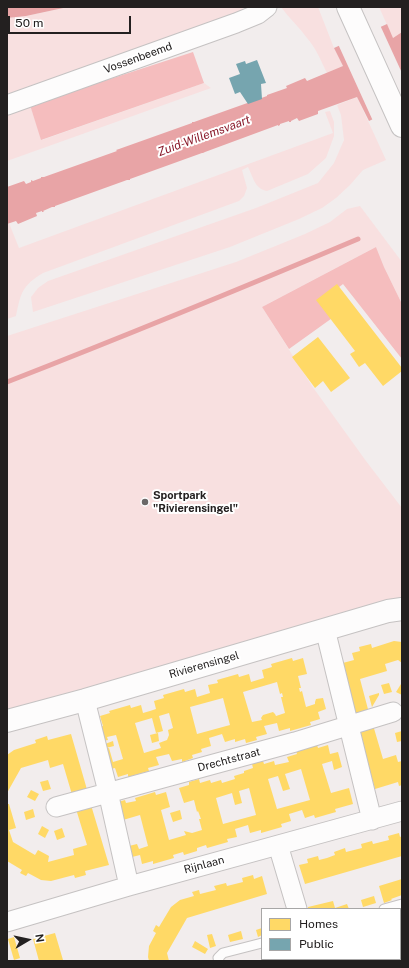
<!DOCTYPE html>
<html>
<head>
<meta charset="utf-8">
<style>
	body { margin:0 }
	#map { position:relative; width:409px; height:968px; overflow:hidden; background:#f2eded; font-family:"Public Sans",sans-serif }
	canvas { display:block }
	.frame { position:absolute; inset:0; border:8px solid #232020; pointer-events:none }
	.legend { position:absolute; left:261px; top:908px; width:140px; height:52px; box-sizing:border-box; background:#fff; border:1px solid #a7a6a6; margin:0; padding:5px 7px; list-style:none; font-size:12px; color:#232020 }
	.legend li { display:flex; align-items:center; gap:8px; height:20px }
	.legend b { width:20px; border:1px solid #a7a6a6 }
	.north { position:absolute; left:8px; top:920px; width:40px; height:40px; -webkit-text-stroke:3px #fff; paint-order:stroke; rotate:81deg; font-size:11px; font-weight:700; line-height:16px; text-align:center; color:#232020 }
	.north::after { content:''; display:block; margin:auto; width:14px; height:18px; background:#232020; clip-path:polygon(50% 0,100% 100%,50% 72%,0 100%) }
	.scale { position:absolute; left:8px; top:16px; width:123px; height:18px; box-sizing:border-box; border:2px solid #232020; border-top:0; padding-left:5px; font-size:12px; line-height:14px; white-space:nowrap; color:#232020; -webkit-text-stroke:3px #fff; paint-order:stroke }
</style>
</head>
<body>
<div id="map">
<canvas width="409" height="968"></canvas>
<div class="frame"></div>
<ul class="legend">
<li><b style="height:11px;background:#ffd966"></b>Homes</li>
<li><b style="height:11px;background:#76a5af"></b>Public</li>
</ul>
<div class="north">N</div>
<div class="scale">50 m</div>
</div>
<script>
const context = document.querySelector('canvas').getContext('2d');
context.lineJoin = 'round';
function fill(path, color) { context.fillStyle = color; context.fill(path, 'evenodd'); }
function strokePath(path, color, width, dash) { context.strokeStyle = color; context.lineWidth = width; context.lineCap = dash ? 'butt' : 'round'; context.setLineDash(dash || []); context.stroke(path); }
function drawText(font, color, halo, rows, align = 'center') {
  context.font = font + ' "Public Sans",sans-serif'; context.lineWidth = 4; context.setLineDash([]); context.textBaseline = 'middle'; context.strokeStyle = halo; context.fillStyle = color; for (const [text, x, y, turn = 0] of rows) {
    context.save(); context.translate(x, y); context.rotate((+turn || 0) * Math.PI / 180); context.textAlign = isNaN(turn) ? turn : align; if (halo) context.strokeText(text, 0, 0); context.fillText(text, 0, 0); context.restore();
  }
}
fill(new Path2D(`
	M68 7H245L231 17 7 94V18L26 16Z
	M281 7H318L334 48 343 66 327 73C321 61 316 48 307 38 299 27 289 18 281 7Z
	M379 7H402V32L393 38Z
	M204 83 211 88 7 161V113L30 105 42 140Z
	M357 97 386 160 363 170 350 185 336 198 322 208 299 219 230 247 33 312 31 297 38 288 48 281 256 208 318 183 334 163 344 140 341 115 337 105Z
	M330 111 334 122V136L326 158 308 174 267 191C255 189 253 177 248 167L242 170 247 188 244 196 239 201 43 273C22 286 21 292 16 316L7 319V224L9 223 19 248 333 133 325 112Z
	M360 206 402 262V304L384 267 376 247 262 307 312 386 366 461 402 508V600L7 712V336L236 262 305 234 330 222 347 209Z`), '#f8e0e0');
fill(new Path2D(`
	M193 52 204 83 41 140 30 105Z
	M376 247 384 267 402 304V359L343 284 324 299 335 316 289 349 262 307Z`), '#f5bdbe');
fill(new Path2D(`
	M7 7H68L26 16 7 18Z
	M387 24 393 38 402 32V105L369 121 357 97 318 111V114L299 121 297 118 291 121V122H289V121L280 124V125L278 126V125L205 152 203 153H202L130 179V180H127L55 206V207H52L43 211 44 212H42V211L36 213 37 216 18 224 16 221 7 224V187L24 181 26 184 31 182V180L33 181 41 178V177H44L117 151 116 150 119 149 192 123V122H194L267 96V95L287 88 286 86 305 78 307 81 343 66 334 48Z`), '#e8a4a6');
fill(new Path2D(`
	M380 25 402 73V107L373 121 338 44Z`), '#f2eded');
fill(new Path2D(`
	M337 284 402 368V371L383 386 365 363 359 367 350 354 355 351 316 300Z
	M318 337 350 378 331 392 323 381 315 388 292 357Z
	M394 641 402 642V663L398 660 385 664 387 671 360 679 369 713 354 717 339 664 354 660 352 653 360 651 359 647 371 644 372 648Z
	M292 658 293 661 303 658 307 674 298 676 301 688H299L300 692 302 691 306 707 315 704V702L316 699 323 698 326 709 318 712 320 719 310 722 311 725 290 731V728L279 731 277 723 264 726 267 734 256 737 257 740 246 743 245 739 235 742V739L225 742 222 734 209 738 211 746 201 749 202 752 192 755 193 758 182 762V759L172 761 169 754 156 757 159 765 148 768 149 771 128 777V774L118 777 115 768 107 770 102 750 109 748 113 762 123 759 116 735 107 737 108 740 99 742 95 728 103 726 100 716 110 713 109 711 130 705 131 708 141 705 143 713 150 711 156 709 154 701 164 698 163 695 184 689 185 692 195 689 197 697 210 693 208 685 218 683 217 680 238 674 239 677 249 674 251 682 264 678 262 670 272 667 271 664ZM277 682 280 694 282 693 283 697H281L285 713 276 716 275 714 273 712 263 715 261 718 262 720 252 722 243 692ZM223 698 230 725 197 734 190 707ZM169 713 173 728 168 730 169 735 167 740 159 743 161 748 144 753 135 723 152 718 156 733 163 731 159 716Z
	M389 683 392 692 384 694 381 685Z
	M401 684 402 685V695L396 692Z
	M379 693V695L372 707 369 696Z
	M373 725 383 759 396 755 398 762 402 761V785L399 786 398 782 375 789 358 729Z
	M402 731V741L397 742 395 733Z
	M158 733 159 741 152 743 150 735Z
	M71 734 88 793 73 798 63 764 50 768 48 760 21 768 7 793V755L14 750 36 743 35 740 47 736 48 740Z
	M113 741 114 746 106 748 105 744Z
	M317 745 318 748 328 745 330 754 338 752 342 767 334 770 332 761 322 764 331 793 349 788 353 804 335 809 336 812 315 818 314 815 305 818 302 810 289 814 291 821 281 824 282 827 261 833V830L250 833 248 825 235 829 237 837 227 839 228 842 207 848 206 845 197 848V851L184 855 183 852 173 855 174 858 153 864V861L142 864 140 855 132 857 129 846 137 844 139 849 148 846 140 815 123 820 118 802 125 800 126 803 136 801 135 798 155 792 156 795 166 792 170 807 161 810 169 840 186 835 184 831 192 833 202 830 199 819H201L198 811 197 812 194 800 184 803 179 788 189 785V782L199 779 200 783 210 780 211 783 221 780 222 783 235 779 234 776 244 773V771L253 768 252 764 263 761 264 764 274 761 275 765 289 762 287 757 297 754 296 751ZM301 769 310 800 277 809 268 779 278 776 283 791 290 789 285 774ZM249 788 256 815 223 824 216 798 232 793 235 805 242 803 239 791Z
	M48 780 51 789 43 791 40 782Z
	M31 790 39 794 35 801 27 797Z
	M7 804H9L16 828 9 830 13 842 35 855 38 850 49 856 48 862 74 855 73 849 87 845 76 809 91 805 109 865 85 871 86 875 75 878 74 875 51 881 41 880 28 873 26 876 20 873 22 870 7 861Z
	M33 809 35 817 26 820 24 812Z
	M180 810 182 819 173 822 170 813Z
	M42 826 49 830 45 838 38 834Z
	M62 828 65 837 57 840 54 831Z
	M399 833 400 837 402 836V856L305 884 299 865 308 863 307 859 318 856 319 860 327 858 335 855 334 852 345 848 346 852 362 848 361 844 372 841 373 844 389 840 388 836Z
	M253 875 254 879 262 876 267 894 187 918 167 953 169 961H149L148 957 149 946 156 933 153 931 156 925 159 927 171 907 180 900 194 896 192 892 199 890 200 894 216 890 214 886 226 883 227 886 243 882 242 878Z
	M402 879V895L391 899 392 900 384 903 379 886Z
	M374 896 376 903 363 907 361 900Z
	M333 901 335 908 347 904 349 909H308V907Z
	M400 922 402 924V954L400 952Z
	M262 928V935L258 937 256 930Z
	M241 931 243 939 230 942 228 935Z
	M55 933 63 960 39 961 33 939Z
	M212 934 216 946 210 948 207 935Z
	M14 937 20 958 14 960 8 939Z
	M195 941 208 949 205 954 192 947Z
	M264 959H288V961H264Z
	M330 959H349L350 961H330Z`), '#ffd966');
fill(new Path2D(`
	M257 60 266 83 261 84 262 99 248 104 240 92 235 94 229 78 240 74 236 64 245 61 246 64Z`), '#76a5af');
strokePath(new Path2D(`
	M7 382C125 336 242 288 358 239`), '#e8a4a6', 5);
const lane = new Path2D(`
	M384 909 402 904
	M219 961 218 958 223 953 262 943`);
const street = new Path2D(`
	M7 105 236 23 258 14 267 7
	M325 629 372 820
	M85 700 108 792 129 886
	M56 807 295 742 393 712
	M278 845 297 909
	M7 922 129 886 402 811
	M311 959V961`);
const secondary = new Path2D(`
	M348 7 402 126
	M7 721 85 700 388 611 402 609`);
strokePath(lane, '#c5c2c2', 11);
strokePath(street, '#c5c2c2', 21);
strokePath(secondary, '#c5c2c2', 24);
strokePath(lane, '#fdfcfc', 9);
strokePath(street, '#fdfcfc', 19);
strokePath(secondary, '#fdfcfc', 22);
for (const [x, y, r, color] of [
	[145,502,4,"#6b6868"]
]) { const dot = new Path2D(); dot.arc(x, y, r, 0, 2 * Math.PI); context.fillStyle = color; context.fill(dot); strokePath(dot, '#fff', 1.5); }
drawText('11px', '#232020', '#fff', [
	["Vossenbeemd",138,58,-20],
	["Rivierensingel",204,665,-16],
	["Drechtstraat",229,760,-15],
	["Rijnlaan",204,865,-15]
]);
drawText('bold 11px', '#232020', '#fff', [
	["Sportpark",153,496],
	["\"Rivierensingel\"",153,509]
], 'left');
drawText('italic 12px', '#8a1a2b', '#fff', [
	["Zuid-Willemsvaart",204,136,-20]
]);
</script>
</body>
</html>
